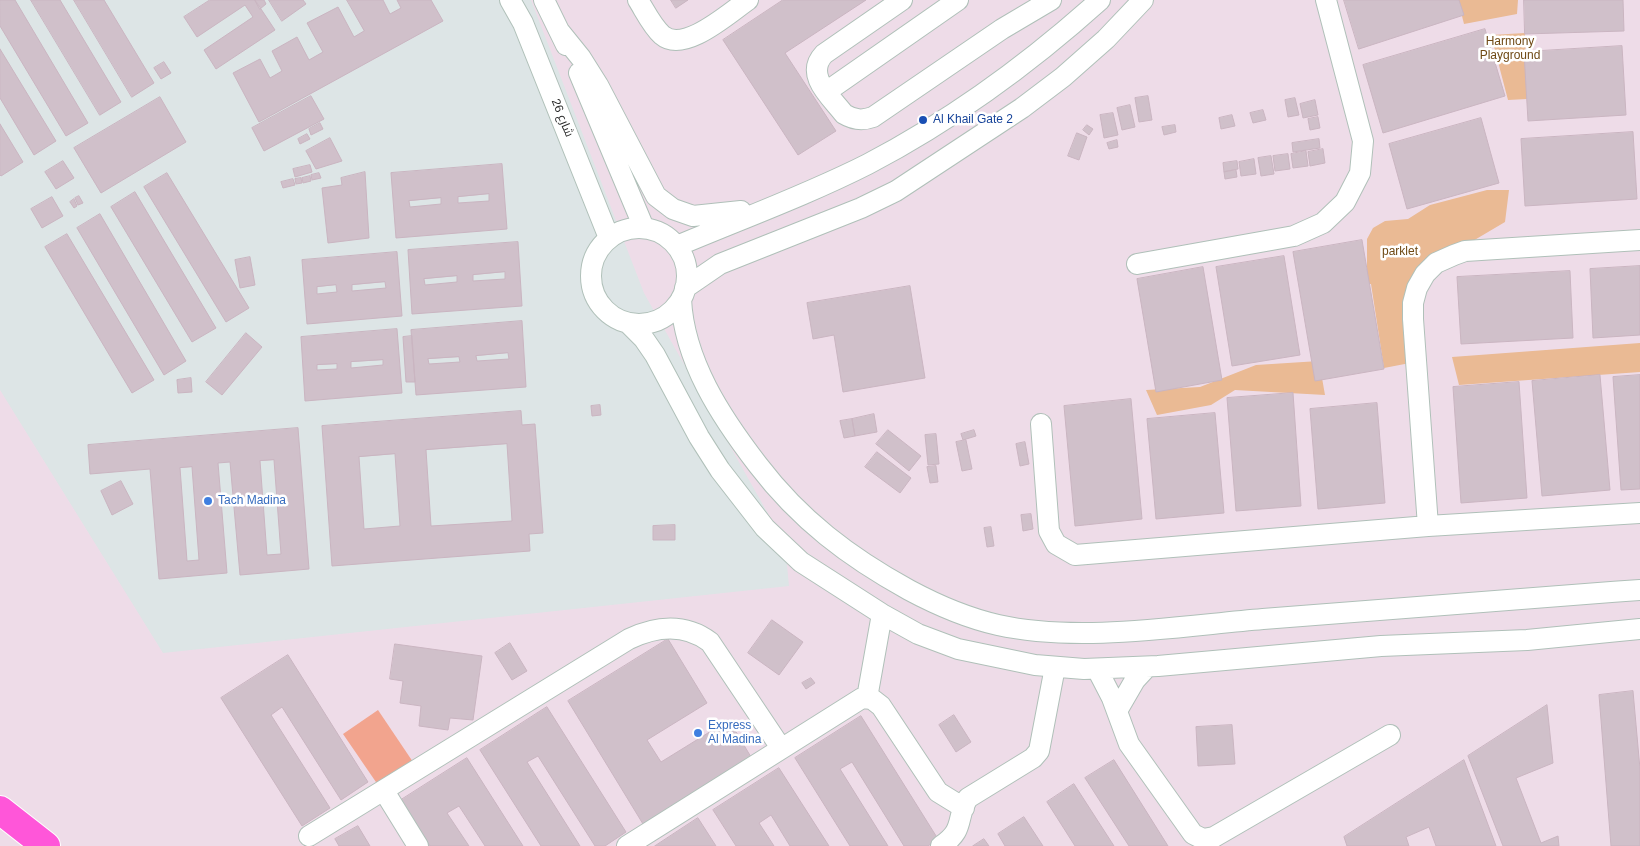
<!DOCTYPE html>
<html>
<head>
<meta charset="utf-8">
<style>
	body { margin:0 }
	canvas { display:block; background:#eedce8 }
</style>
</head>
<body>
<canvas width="1640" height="846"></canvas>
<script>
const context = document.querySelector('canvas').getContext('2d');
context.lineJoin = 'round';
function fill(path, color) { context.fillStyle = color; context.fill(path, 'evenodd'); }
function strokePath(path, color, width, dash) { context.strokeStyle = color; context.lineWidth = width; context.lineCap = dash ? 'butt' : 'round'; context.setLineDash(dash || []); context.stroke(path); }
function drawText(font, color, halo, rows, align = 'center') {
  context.font = font + ' Arial,Cairo,sans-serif'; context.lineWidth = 5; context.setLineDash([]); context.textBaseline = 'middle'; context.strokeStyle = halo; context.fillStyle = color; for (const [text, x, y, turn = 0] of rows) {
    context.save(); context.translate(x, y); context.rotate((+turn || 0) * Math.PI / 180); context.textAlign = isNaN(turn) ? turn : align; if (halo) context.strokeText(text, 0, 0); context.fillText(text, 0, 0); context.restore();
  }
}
fill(new Path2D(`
	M0 0H531L644 293 785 544 789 586 163 653 0 390Z`), '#dde5e6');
fill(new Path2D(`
	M1458 0H1518L1517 14 1464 24Z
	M1525 33 1527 99 1508 100 1491 35Z
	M1487 190H1509L1505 222 1439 261 1419 279 1410 363 1384 368 1371 284H1367V239L1373 228 1385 221 1408 219 1430 205Z
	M1640 343V372L1459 385 1452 357Z
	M1319 361 1325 395 1235 390 1211 405 1157 415 1146 390 1200 387 1256 365Z`), '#eaba94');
fill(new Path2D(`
	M378 710 413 762 378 785 343 734Z`), '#f2a48e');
const building = new Path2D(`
	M0 0H15L88 123 66 136 0 26Z
	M31 0H60L121 102 100 115Z
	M74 0H104L154 83 132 97Z
	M210 0H255L275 30 216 69 204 50 253 17 245 5 197 37 184 17Z
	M255 0H264L266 4 260 9Z
	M269 0H303L306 4 282 21Z
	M347 0H383L390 14 401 8 397 0H431L443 21 259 122 233 73 260 59 270 78 282 71 272 51 297 37 309 60 323 52 307 23 338 7 354 37 364 31Z
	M671 0H688L676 8Z
	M783 0H866L785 53 836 131 798 155 723 40Z
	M1344 0H1459L1464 15 1359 49Z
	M1524 0H1623L1624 31 1525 34Z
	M1485 29 1505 96 1383 133 1363 65Z
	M1622 46 1626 115 1528 121 1524 52Z
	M0 49 56 141 34 155 0 98Z
	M164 62 171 73 161 79 154 68Z
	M311 96 324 119 264 151 252 128Z
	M1148 96 1152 120 1139 122 1135 98Z
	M160 97 186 142 101 193 74 148Z
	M1295 98 1299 115 1288 117 1285 100Z
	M1315 100 1318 115 1303 118 1300 104Z
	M1130 105 1135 127 1122 130 1117 108Z
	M1263 110 1266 120 1253 123 1250 113Z
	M1113 113 1118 135 1104 138 1100 115Z
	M1232 115 1235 126 1221 129 1219 118Z
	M1318 117 1320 128 1310 130 1308 119Z
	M1481 118 1499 183 1407 209 1389 144Z
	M320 123 323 129 311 135 309 129Z
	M0 124 23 162 1 176 0 175Z
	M1087 125 1093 129 1089 135 1083 130Z
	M1175 125 1176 132 1164 135 1162 127Z
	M1633 132 1637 199 1525 206 1521 139Z
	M1077 133 1087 137 1079 160 1068 156Z
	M307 134 310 139 300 144 298 139Z
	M330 138 342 161 316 169 306 151Z
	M1319 139 1320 148 1293 152 1292 143Z
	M1117 140 1118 147 1109 149 1107 143Z
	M1323 149 1325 163 1310 166 1308 152Z
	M1306 151 1308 166 1293 168 1291 154Z
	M1288 154 1290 169 1275 171 1273 156Z
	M1271 156 1274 174 1261 176 1258 158Z
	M1254 159 1256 174 1241 176 1239 162Z
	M63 161 74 178 56 189 45 172Z
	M1237 161 1238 169 1224 172 1223 163Z
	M502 164 507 229 396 238 391 173ZM489 194V201L458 203V197ZM441 198V204L410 207 409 201Z
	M310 165 312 172 295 177 293 169Z
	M1236 170 1237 177 1225 179 1224 172Z
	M365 172 369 238 328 243 322 188 342 185 341 178Z
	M167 173 249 308 226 322 144 187Z
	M319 173 321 178 312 180 311 175Z
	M310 176 311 181 303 183 302 178Z
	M301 178 302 183 296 184 295 179Z
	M293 179 295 185 283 188 281 182Z
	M135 192 216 328 192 342 111 207Z
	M79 196 83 203 78 205 75 198Z
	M52 197 63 216 42 228 31 209Z
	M74 199 77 206 74 208 70 202Z
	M100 214 186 361 164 375 77 228Z
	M67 234 154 380 132 393 45 247Z
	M1362 240 1384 369 1315 381 1293 252Z
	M518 242 522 306 412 314 408 250ZM505 272V279L473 281V275ZM457 276V282L425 285 424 279Z
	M397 252 402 316 307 324 302 260ZM385 282 386 288 352 291V285ZM336 285 337 292 317 294V287Z
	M1284 256 1300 355 1232 366 1216 267Z
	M250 257 255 285 240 288 235 260Z
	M1640 266V335L1593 338 1590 269Z
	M1203 267 1222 380 1156 392 1137 279Z
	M1570 271 1573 338 1461 344 1457 277Z
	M910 286 925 378 843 392 834 335 813 339 807 303Z
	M522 321 526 387 416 395 411 330ZM508 353 509 359 477 361 476 356ZM459 357 460 362 429 364 428 359Z
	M397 329 402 393 305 401 301 337ZM383 360V365L351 368V362ZM337 364V369L317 370V365Z
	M246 333 262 347 222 395 206 382Z
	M412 336 415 382H406L403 337Z
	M1600 375 1610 490 1542 496 1532 381Z
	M1640 375V489L1621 490 1613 377Z
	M191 378 192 392 178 393 177 380Z
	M1519 382 1527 498 1461 503 1453 387Z
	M1293 393 1301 506 1236 511 1227 398Z
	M1131 399 1142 519 1075 526 1064 406Z
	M1377 403 1385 503 1318 509 1310 409Z
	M600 405 601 415 592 416 591 406Z
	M521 411 522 425 535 424 543 533 529 534 530 551 332 566 322 426ZM507 444 512 521 431 526 426 450ZM395 454 400 526 364 529 359 457Z
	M1215 413 1224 513 1156 519 1147 419Z
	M874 414 877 432 855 436 852 419Z
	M852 419 855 436 844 438 840 421Z
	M298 428 309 569 240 575 230 462 218 463 227 573 159 579 150 469 90 474 88 445ZM274 460 281 554 267 555 260 461ZM192 467 199 560 187 561 180 468Z
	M888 430 921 456 909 471 876 444Z
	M974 430 976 436 963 440 961 434Z
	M936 434 939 464 928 465 925 435Z
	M966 440 972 469 962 471 956 442Z
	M1025 442 1029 464 1020 466 1016 444Z
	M877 452 911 478 900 493 865 467Z
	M936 466 938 482 930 483 927 467Z
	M121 481 133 504 112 515 101 491Z
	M1031 514 1033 529 1023 531 1021 515Z
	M675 525V540H653V526Z
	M991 527 994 546 987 547 984 528Z
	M772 620 803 642 779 675 748 653Z
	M668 639 707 703 647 740 661 762 729 720 751 757 643 824 568 701Z
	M510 643 527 671 512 680 495 653Z
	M395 644 482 656 473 720 450 718 448 730 419 726 421 706 400 703 403 681 390 679Z
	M288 655 368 782 341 800 282 707 271 715 330 808 302 826 221 698Z
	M811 678 815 683 806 689 802 683Z
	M1633 691 1640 769V846H1611L1599 695Z
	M1547 705 1553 763 1516 778 1541 843 1558 836 1559 846H1503L1468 756Z
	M547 707 626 832 605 846H595L538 756 527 762 580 846H541L480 750Z
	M954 715 971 742 956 752 939 725Z
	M861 716 938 839 928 846H904L852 762 840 769 888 846H850L795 758Z
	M1232 725 1235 764 1198 766 1196 727Z
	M467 758 523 846H485L459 806 447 813 469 846H430L401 800Z
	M1114 760 1168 846H1129L1085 778Z
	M1464 760 1496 846H1436L1429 827 1406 837 1409 846H1347L1344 837Z
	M779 768 829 846H790L771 815 759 823 774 846H736L713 810Z
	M1074 784 1114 846H1075L1047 802Z
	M1024 817 1043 846H1005L998 834Z
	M698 818 716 846H655Z
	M358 826 370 846H339L335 839Z
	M984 839 989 846H973Z`);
fill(building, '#d0c0ca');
strokePath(building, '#cab5c1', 1);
const minor = new Path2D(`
	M510 0 523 23 609 238
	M544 0 566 45
	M638 0C645 11 652 26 662 35 684 54 729 13 748 0
	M902 0 824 54C804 75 831 97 844 114 854 120 862 121 873 117L1002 29 1051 0
	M560 32 581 58 598 85 656 196 673 209 693 216 741 211
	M579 73 644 228
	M826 92 958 0
	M591 276a48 48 0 1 1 96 0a48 48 0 1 1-96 0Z
	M677 246C741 219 807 195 868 164 952 120 1030 63 1100 0
	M1137 264 1294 236 1323 223 1345 202 1360 173 1363 141 1326 0
	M685 288 720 264 861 208 896 191 1022 108 1063 77 1106 39 1143 0
	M681 299C684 361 721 417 758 465 800 520 849 557 909 590 937 605 967 618 998 625 1079 643 1180 626 1263 619 1388 609 1514 599 1640 590
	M628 323 644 339 655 355 699 437 720 470 765 528 801 562 882 614 918 634 958 649 1035 665 1084 669 1158 666 1381 646 1527 640 1640 629
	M1041 424 1049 531 1056 544 1075 555 1428 526 1640 513
	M1428 526 1413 319V303L1417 288 1425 274 1436 263 1454 255 1465 251 1640 240
	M1097 669 1112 698 1129 744 1193 834 1203 839 1214 837 1390 735
	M867 698 882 614
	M1117 711 1135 680 1147 667
	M384 791 418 846
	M309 836 629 639C656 626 685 623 710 642L781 748
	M627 846 862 698 872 699 881 706 938 792 964 808
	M941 846C966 829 955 819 968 798L1033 758 1039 751 1055 667`);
const highway = new Path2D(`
	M0 810 46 846`);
strokePath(minor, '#b0c0b9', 22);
strokePath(highway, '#fff', 30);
strokePath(minor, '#fff', 20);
strokePath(highway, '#ff56d9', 28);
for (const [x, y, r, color] of [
	[923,120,5,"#1a4fb4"],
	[208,501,5,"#3f7fe0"],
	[698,733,5,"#3f7fe0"]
]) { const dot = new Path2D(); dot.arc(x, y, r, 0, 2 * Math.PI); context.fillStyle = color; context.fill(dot); strokePath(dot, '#fff', 2); }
drawText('12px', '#6f4914', '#fff', [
	["Harmony",1510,42],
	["Playground",1510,56],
	["parklet",1400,252]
]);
drawText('12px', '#2b2b2b', '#fff', [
	["شارع 26",562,118,68]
]);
drawText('12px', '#164399', '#fff', [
	["Al Khail Gate 2",933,120]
], 'left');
drawText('12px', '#366cbe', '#fff', [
	["Tach Madina",218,501],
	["Express",708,726],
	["Al Madina",708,740]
], 'left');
</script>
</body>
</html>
